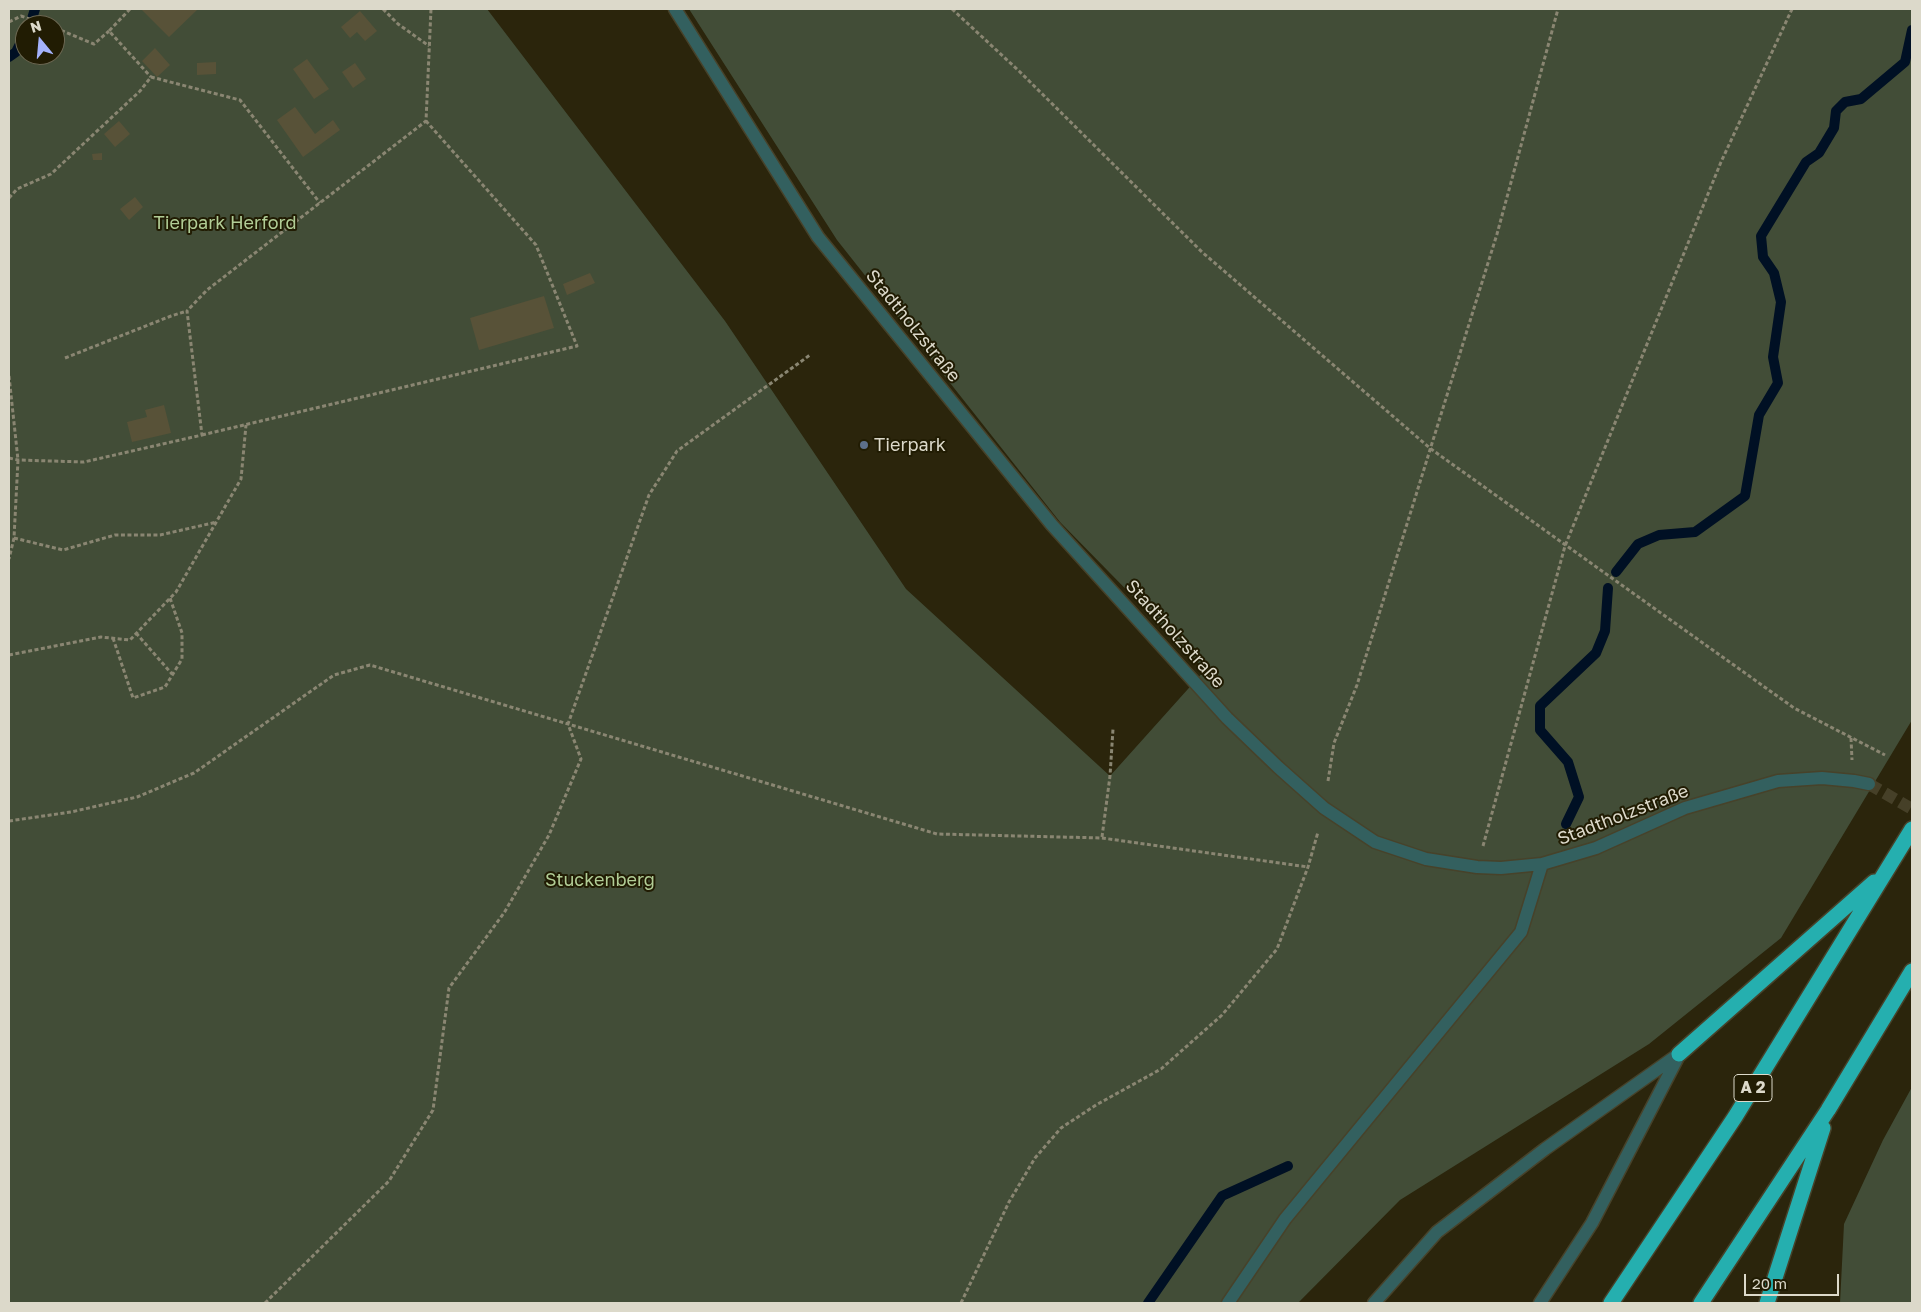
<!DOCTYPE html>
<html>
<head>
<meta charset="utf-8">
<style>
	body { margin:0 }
	#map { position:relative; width:1921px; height:1312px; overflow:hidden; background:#2b250c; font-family:"Golos Text",sans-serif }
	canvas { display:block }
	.frame { position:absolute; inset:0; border:10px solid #dcd9ca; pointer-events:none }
	.north { position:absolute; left:15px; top:15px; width:50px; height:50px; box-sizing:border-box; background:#211c03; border:1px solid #6c6853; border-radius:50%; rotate:343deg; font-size:14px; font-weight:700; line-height:20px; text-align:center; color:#dcd9ca }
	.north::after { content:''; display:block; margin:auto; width:18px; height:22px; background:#a4b2fc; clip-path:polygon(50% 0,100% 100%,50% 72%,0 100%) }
	.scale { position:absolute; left:1744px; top:1274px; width:95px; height:22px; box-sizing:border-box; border:2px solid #dcd9ca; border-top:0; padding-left:6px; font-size:15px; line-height:18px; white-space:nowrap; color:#dcd9ca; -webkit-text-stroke:4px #211c03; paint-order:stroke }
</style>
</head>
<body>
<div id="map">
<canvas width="1921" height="1312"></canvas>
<div class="frame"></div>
<div class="north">N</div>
<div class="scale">20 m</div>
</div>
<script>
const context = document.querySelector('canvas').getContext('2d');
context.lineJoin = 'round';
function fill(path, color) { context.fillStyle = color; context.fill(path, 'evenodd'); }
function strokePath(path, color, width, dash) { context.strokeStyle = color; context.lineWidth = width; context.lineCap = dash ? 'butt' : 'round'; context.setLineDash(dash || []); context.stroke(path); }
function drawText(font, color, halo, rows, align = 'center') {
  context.font = font + ' "Golos Text",sans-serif'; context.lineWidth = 4; context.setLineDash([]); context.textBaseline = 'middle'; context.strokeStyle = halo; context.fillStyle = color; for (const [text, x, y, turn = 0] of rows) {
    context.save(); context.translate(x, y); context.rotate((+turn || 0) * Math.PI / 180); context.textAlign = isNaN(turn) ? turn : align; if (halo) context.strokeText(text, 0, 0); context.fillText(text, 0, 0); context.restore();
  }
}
fill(new Path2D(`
	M9 9H487L725 321 906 589 1110 776 1205 670 1060 522 837 240 689 9H1912V720L1781 938 1649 1044 1400 1200 1298 1303H9ZM25 25H55V55H25Z
	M1912 1087V1303H1840L1844 1224 1883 1140Z`), '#424d37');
strokePath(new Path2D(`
	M30 25 35 9
	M9 57 16 52 25 34
	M1616 572 1638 544 1659 535 1695 532 1745 496 1759 415 1778 383 1773 357 1781 302 1774 273 1763 257 1761 236 1806 162 1819 153 1834 128 1836 111 1845 102 1861 99 1905 62 1912 30
	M1566 824 1579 797 1568 762 1540 730V706L1596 653 1605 631 1608 588
	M1148 1303 1222 1196 1288 1166`), '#001024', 10);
fill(new Path2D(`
	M141 9H196L197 10 169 37Z
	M360 11 377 31 365 41 357 32 350 38 341 27Z
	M155 48 170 65 157 77 142 61Z
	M307 59 329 89 314 99 293 69Z
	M216 62V74L197 75V63Z
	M355 63 366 79 353 88 342 72Z
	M295 107 315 134 333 120 340 130 303 157 277 120Z
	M119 121 130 134 115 147 104 134Z
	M102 153V160H93L92 154Z
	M135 197 143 207 129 220 120 209Z
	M590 273 595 283 567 295 563 284Z
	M544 296 554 328 479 350 470 318Z
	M164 405 171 433 132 442 127 422 147 417 145 410Z`), '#585238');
strokePath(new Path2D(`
	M1869 784 1912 809`), '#464028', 12, [12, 6]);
const minor = new Path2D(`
	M675 9 818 237 1052 525 1227 718 1278 767 1324 808 1375 842 1426 859 1477 867 1501 868 1542 864 1596 848 1685 808 1778 781 1822 778 1854 781 1869 784
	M1228 1303 1285 1219 1521 932 1542 864
	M1374 1303 1437 1232 1545 1149 1679 1054
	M1540 1303 1592 1223 1678 1057`);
const highway = new Path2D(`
	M1679 1054 1874 882
	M1611 1303 1735 1117 1912 829
	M1701 1303 1828 1110 1912 971
	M1767 1303 1823 1128`);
strokePath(minor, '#47422a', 15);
strokePath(highway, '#47422a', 18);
strokePath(new Path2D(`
	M130 9 109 31 151 77
	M383 9 398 24 429 46
	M952 9 1019 71 1202 252 1431 449 1794 708 1885 755
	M9 22 21 16 47 25
	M55 28 94 44 109 31
	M9 198 17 189 51 174 140 91 151 77 240 100 320 203
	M65 358 171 316 187 311
	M9 376 18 460 14 538 9 559
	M202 435 577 346 536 245 426 121
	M9 458 18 460 84 462 202 435 187 311 207 290 426 121 431 9
	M14 538 63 550 115 535H160L217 522
	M136 633 172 674
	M113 638 133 698 165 687 182 659V633L170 598
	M9 655 101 637 130 640 176 592 241 479 246 425
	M1851 738 1852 760
	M1328 781 1334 743 1357 685 1497 234 1558 9
	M9 821 71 812 137 797 194 773 334 675 370 665 937 834 1102 838 1308 867
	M1102 837 1110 776 1113 729
	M1483 846 1565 546 1721 162 1792 9
	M265 1303 389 1181 433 1110 449 988 504 913 549 835 581 759 568 724 649 495 677 451 810 355
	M961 1303 1009 1202 1035 1158 1061 1128 1096 1105 1161 1069 1222 1015 1277 949 1308 867 1318 832`), '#8a8672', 3, [4, 2.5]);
strokePath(minor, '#33605f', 12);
strokePath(highway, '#25afaf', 15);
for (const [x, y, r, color] of [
	[864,445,5,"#5c6f8a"]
]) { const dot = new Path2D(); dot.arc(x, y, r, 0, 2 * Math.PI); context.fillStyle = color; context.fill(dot); strokePath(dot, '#211c03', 2); }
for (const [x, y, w] of [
	[1753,1088,38]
]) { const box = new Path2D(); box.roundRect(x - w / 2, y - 13.5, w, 27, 4); context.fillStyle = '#211c03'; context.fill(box); strokePath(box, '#dcd9ca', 1); }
drawText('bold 16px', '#dcd9ca', null, [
	["A 2",1753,1088]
]);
drawText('18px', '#b1cd96', '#211c03', [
	["Tierpark Herford",225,223],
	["Stuckenberg",600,880]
]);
drawText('18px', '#dcd9ca', '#211c03', [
	["Stadtholzstraße",913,326,51],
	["Stadtholzstraße",1175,634,48],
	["Stadtholzstraße",1623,815,-21]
]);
drawText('18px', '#dcd9ca', '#211c03', [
	["Tierpark",874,445]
], 'left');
</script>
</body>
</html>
